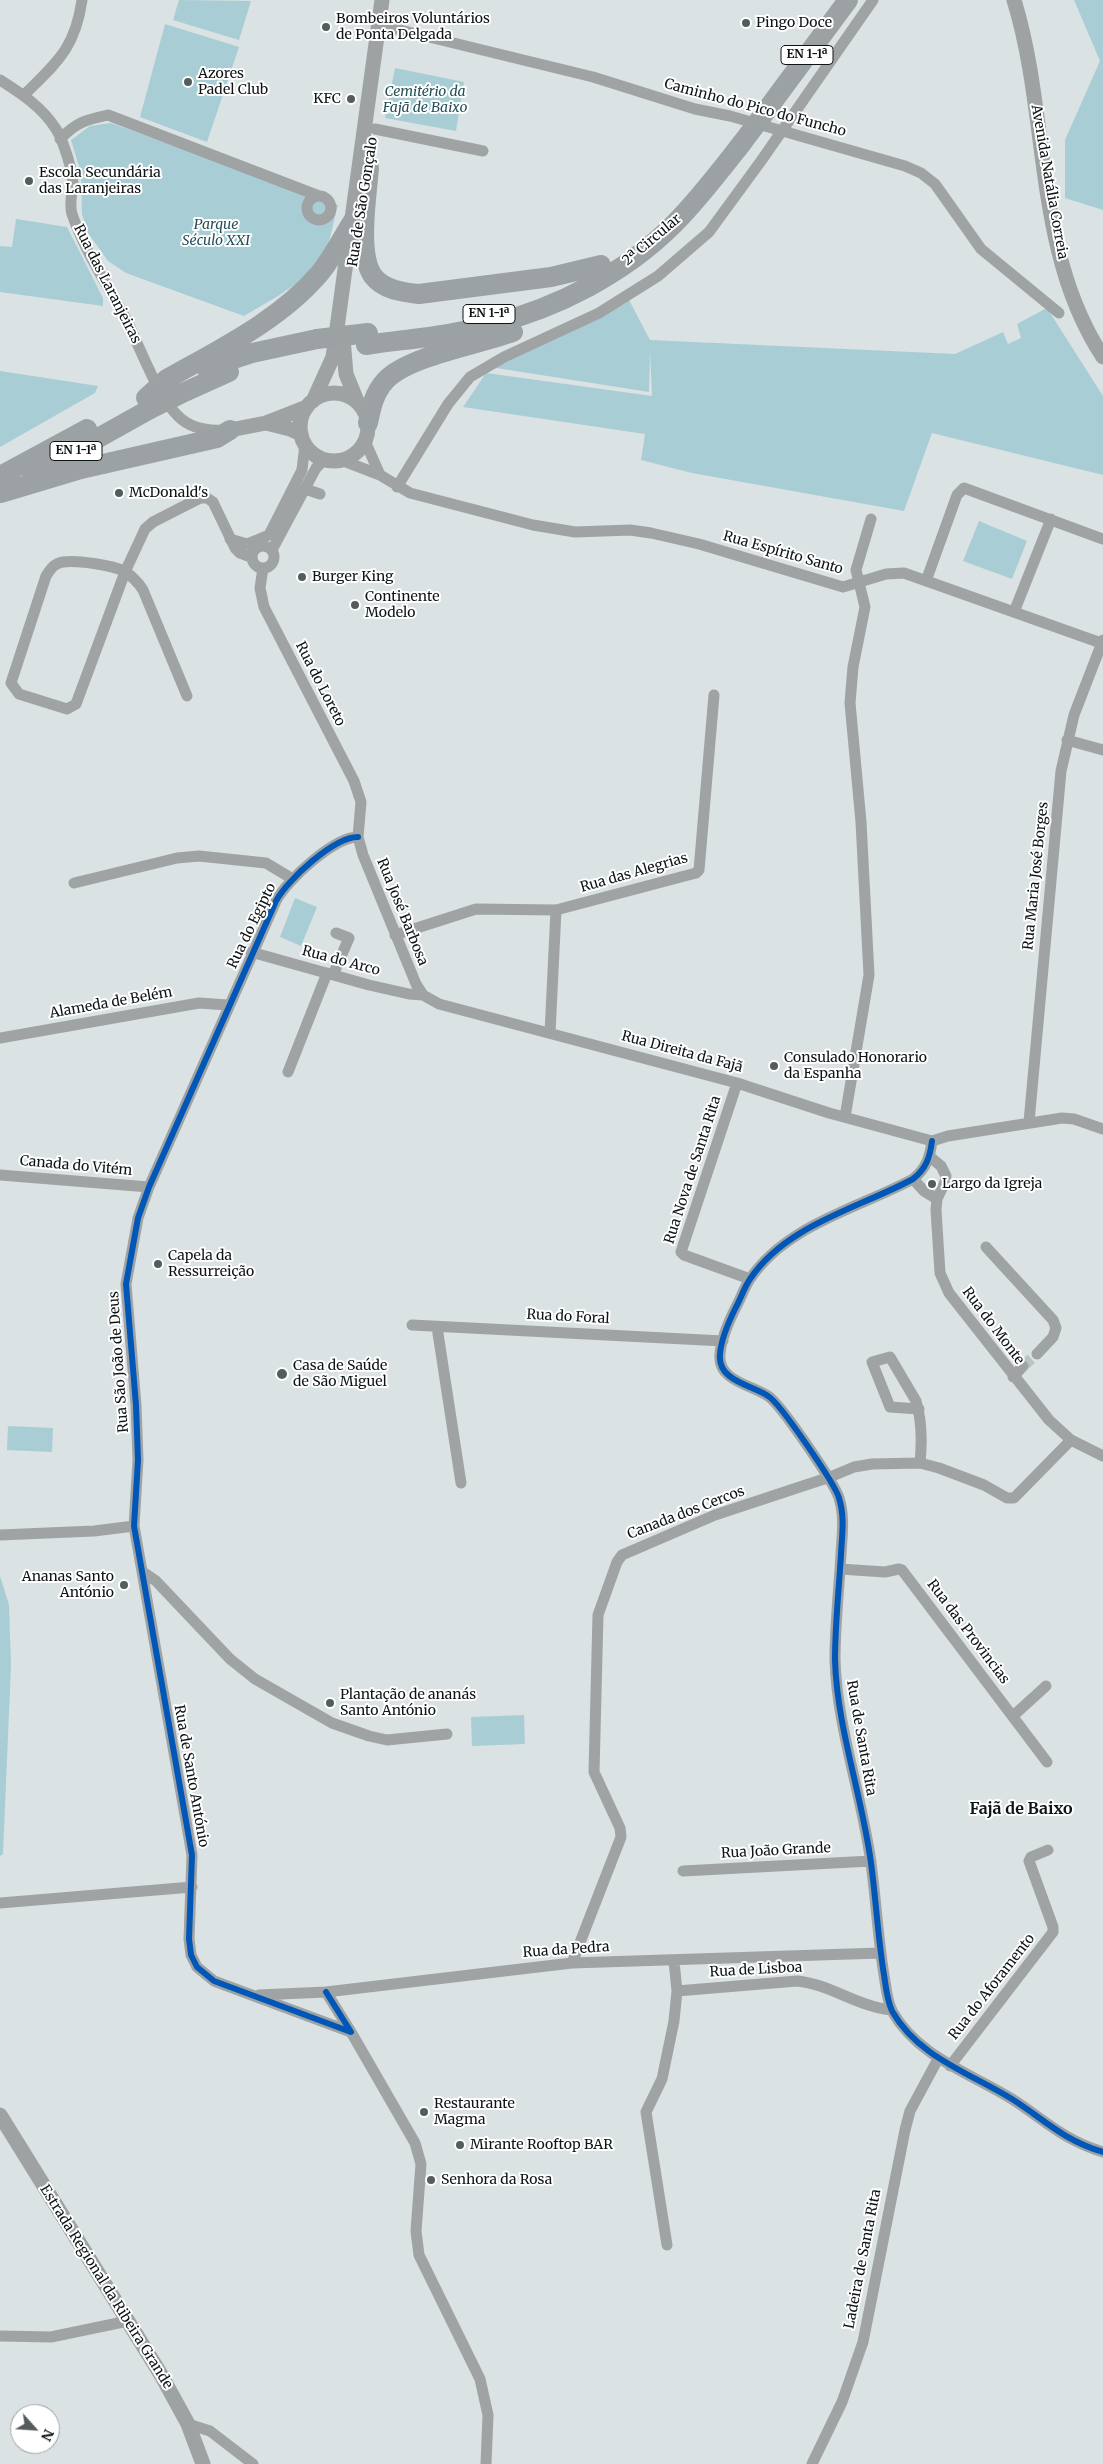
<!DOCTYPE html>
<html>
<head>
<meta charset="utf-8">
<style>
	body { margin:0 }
	#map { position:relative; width:1103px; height:2464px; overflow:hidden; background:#dae2e4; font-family:Merriweather,serif }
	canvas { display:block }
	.north { position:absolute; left:10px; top:2404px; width:50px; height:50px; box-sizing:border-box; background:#fff; border:1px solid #9fa1a1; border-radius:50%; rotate:116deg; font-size:14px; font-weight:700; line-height:20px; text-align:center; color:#0e1415 }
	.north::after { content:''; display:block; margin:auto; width:18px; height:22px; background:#555c5d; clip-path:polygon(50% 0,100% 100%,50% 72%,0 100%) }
</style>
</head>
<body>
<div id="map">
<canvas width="1103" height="2464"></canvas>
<div class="north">N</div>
</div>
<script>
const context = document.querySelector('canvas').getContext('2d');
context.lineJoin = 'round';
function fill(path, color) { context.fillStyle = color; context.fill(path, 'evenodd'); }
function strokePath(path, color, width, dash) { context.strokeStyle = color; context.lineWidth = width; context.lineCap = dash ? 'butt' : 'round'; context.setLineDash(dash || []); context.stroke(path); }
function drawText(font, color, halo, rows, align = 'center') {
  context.font = font + ' Merriweather,serif'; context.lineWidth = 4; context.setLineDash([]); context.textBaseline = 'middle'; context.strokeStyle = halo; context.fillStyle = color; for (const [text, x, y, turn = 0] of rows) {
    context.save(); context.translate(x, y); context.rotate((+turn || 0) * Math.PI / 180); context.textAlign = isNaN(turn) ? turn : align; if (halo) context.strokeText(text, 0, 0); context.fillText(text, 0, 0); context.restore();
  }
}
fill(new Path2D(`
	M179 0 251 1 239 40 173 20Z
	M1074 0H1103V210L1065 198V140L1100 61Z
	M165 24 239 47 207 142 140 117Z
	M395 68 464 82 456 131 385 118Z
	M111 123 338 205C334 218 332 234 327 247 314 279 272 299 244 316L126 273 108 261 88 233 82 214 81 173 71 140 90 126Z
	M16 219 67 227 103 298V306L0 292V246L12 247Z
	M629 300 650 340 955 354 1003 332 1008 344 1021 338 1017 324 1047 308 1103 396V475L932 433 904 511 692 473 641 460 645 434 463 407 486 373 652 396 650 351 649 392 490 367Z
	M0 371 98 386 95 393 0 447Z
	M979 521 1027 541 1012 579 963 561Z
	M295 898 317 907 301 946 280 937Z
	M8 1426 53 1428 52 1452 7 1450Z
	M0 1576 9 1605 11 1665 3 1854 0 1856Z
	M524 1715 525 1744 472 1746 471 1717Z`), '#a9cdd5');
strokePath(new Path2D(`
	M1023 1366 1037 1354`), '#bbc3c5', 11, [11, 5.5]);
strokePath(new Path2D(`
	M388 27 593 77 695 109 730 116 905 166 921 173 935 184 981 249 1059 313
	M0 80C22 94 42 107 56 129 63 140 73 171 73 184 72 193 69 204 72 214 85 252 107 284 126 319 139 345 158 397 178 416 190 428 207 431 223 430
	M24 95C57 62 75 49 82 0
	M375 129 483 151
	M60 139C77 122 85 120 108 115L319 196
	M307 208a12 12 0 1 1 24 0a12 12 0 1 1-24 0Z
	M365 441 380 475
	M341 460 380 475 410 493 533 525 575 532 630 530 651 533 699 544 843 587 886 574 904 573 1101 643
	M397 487 448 404 470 377 504 357 599 313 658 276 709 232 761 161 873 0
	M305 489 320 494
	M230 539 247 544 269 535 302 470 305 444
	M252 557a11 11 0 1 1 22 0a11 11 0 1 1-22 0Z
	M272 550 316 468 325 459
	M263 568 260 588 264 607 354 781 361 802 358 837 363 855 416 984 423 995 439 1004 737 1083 829 1113 932 1141
	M926 581 957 495 964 488 1103 539
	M1014 612 1051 519
	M187 696 143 590C138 582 132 576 124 571 111 565 77 560 63 562 54 563 50 570 46 576L11 683 19 694 67 709 76 704 125 572 145 529 153 522 200 498H207L213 502 235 548 240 553 251 557
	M1067 740 1103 750
	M74 883 177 858 199 856 266 863 291 878
	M395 935 476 909 556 910
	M251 952 369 985 409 994 423 995
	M333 975 349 938 336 933
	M550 1033 556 910 696 873 699 870 714 695
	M0 1038 199 1003 228 1005
	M288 1072 327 973
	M737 1083 681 1252 684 1255 750 1279
	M845 1117 869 975 861 822 850 703 853 667 865 607 856 570 871 519
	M1029 1122 1061 771 1074 715 1103 640
	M932 1141C930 1157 926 1169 913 1179 859 1208 786 1225 750 1279 744 1288 741 1298 736 1307 729 1321 721 1339 720 1354 717 1381 752 1385 768 1396 780 1403 835 1484 839 1498 845 1517 842 1535 841 1554 839 1589 835 1624 835 1660 837 1728 862 1795 871 1863 876 1900 878 1938 884 1975 886 1987 887 2000 892 2011 918 2057 970 2073 1012 2099 1045 2120 1063 2140 1103 2152
	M932 1141 948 1136 1062 1118 1074 1119 1103 1129
	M929 1156 941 1166 946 1176 945 1182 937 1199 936 1210 940 1273 949 1293 1049 1420 1071 1440 1103 1456
	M0 1175 149 1187
	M913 1179 924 1191 937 1199
	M986 1247 1053 1320 1056 1328 1053 1337 1037 1354
	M412 1325 723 1341
	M437 1327 461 1483
	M1013 1377 1023 1366
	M919 1409 890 1407 872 1362 890 1357 916 1401C922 1421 922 1443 920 1463
	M0 1535 94 1531 134 1526
	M840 1569 885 1572 899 1569 902 1570 1047 1762
	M143 1572 156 1581 230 1659 255 1679 332 1723 369 1736 387 1740 447 1734
	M1013 1716 1046 1686
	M683 1871 871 1861
	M0 1903 192 1887
	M572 1963 621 1837 620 1828 594 1772 598 1615 617 1562 622 1555 715 1515 830 1477 854 1467 872 1464 920 1463 939 1468 984 1485 1007 1498H1014L1071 1440
	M677 1991 797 1981C830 1984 858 2007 892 2010
	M326 1992 351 2032 214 1981 197 1967 191 1955 189 1939 192 1855 134 1526 138 1460 136 1405 126 1284 138 1218 149 1187 276 901C287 880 334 837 358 837
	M259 1995 326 1992 572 1963 881 1953
	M351 2032 415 2143 421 2164 416 2231 419 2255 480 2379 488 2415 486 2464
	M950 2066 1053 1932V1927L1029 1861 1031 1857 1048 1850
	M667 2245 646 2112 662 2079 674 2021 677 1991 674 1961
	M0 2336 51 2337 128 2321
	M188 2424 210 2431 253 2464
	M812 2464 842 2402 863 2342 905 2130 910 2111 938 2059`), '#9fa3a3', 11);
strokePath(new Path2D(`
	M1014 0C1050 117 1033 251 1103 357
	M343 338 346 374 357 401
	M300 427a34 34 0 1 1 68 0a34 34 0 1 1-68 0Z
	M313 401 333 357 382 0
	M266 423 290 429 301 434
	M230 430 266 423 307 407
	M0 2115 160 2373 188 2424 203 2464`), '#9ea2a3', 15);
strokePath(new Path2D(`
	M766 111 848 0
	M369 168C367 195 357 254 373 276 384 290 402 292 419 294L551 277 601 265
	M366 345C407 339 450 336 490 325 557 308 624 274 674 224 699 199 720 171 742 143
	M206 368 252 353 317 339
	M167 379C220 349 280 320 320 273 333 257 342 238 353 221
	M178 395 229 372
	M368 423C371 408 374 393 385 381 407 356 481 344 513 332
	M32 475 150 409
	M0 476 87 429
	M1 493 81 469 217 438 230 430`), '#9ca1a3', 20);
strokePath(new Path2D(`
	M742 143 766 111
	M317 339 368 333
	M146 398 167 379
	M150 409 178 395`), '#9ca1a3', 20);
strokePath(new Path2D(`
	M932 1141C930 1157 926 1169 913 1179 859 1208 786 1225 750 1279 744 1288 741 1298 736 1307 729 1321 721 1339 720 1354 717 1381 752 1385 768 1396 780 1403 835 1484 839 1498 845 1517 842 1535 841 1554 839 1589 835 1624 835 1660 837 1728 862 1795 871 1863 876 1900 878 1938 884 1975 886 1987 887 2000 892 2011 918 2057 970 2073 1012 2099 1045 2120 1063 2140 1103 2152
	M326 1992 351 2032 214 1981 197 1967 191 1955 189 1939 192 1855 134 1526 138 1460 136 1405 126 1284 138 1218 149 1187 276 901C287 880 334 837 358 837`), '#0057b8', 6);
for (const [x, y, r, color] of [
	[746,23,5,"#555c5d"],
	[326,27,5,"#555c5d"],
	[188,82,5,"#555c5d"],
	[351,99,5,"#555c5d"],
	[29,181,5,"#555c5d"],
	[119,493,5,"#555c5d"],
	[302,577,5,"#555c5d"],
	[355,605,5,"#555c5d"],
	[774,1066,5,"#555c5d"],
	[932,1184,5,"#555c5d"],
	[158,1264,5,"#555c5d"],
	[282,1374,6,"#555c5d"],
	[124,1585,5,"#555c5d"],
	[330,1703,5,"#555c5d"],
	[424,2112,5,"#555c5d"],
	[460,2145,5,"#555c5d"],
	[431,2180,5,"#555c5d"]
]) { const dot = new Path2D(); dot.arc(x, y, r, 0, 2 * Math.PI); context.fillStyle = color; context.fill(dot); strokePath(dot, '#fff', 2); }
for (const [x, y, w] of [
	[807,55,52],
	[489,314,52],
	[76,451,52]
]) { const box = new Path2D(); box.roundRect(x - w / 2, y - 9.5, w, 19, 4); context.fillStyle = '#fff'; context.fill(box); strokePath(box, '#0e1415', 1); }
drawText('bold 12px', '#0e1415', null, [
	["EN 1-1ª",807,55],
	["EN 1-1ª",489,314],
	["EN 1-1ª",76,451]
]);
drawText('14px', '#0e1415', '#fff', [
	["Bombeiros Voluntários",336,19],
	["de Ponta Delgada",336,35],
	["Pingo Doce",756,23],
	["Azores",198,74],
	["Padel Club",198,90],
	["KFC",341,99,"right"],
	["Escola Secundária",39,173],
	["das Laranjeiras",39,189],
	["McDonald's",129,493],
	["Burger King",312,577],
	["Continente",365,597],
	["Modelo",365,613],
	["Consulado Honorario",784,1058],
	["da Espanha",784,1074],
	["Largo da Igreja",942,1184],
	["Capela da",168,1256],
	["Ressurreição",168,1272],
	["Casa de Saúde",293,1366],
	["de São Miguel",293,1382],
	["Ananas Santo",114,1577,"right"],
	["António",114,1593,"right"],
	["Plantação de ananás",340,1695],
	["Santo António",340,1711],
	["Restaurante",434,2104],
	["Magma",434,2120],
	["Mirante Rooftop BAR",470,2145],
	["Senhora da Rosa",441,2180]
], 'left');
drawText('italic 14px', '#254f57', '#fff', [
	["Cemitério da",425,92],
	["Fajã de Baixo",425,108],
	["Parque",216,225],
	["Século XXI",216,241]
]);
drawText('14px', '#0e1415', '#fff', [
	["Caminho do Pico do Funcho",755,108,15],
	["Avenida Natália Correia",1049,182,80],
	["Rua de São Gonçalo",363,202,-81],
	["2ª Circular",652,240,-40],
	["Rua das Laranjeiras",107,284,63],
	["Rua Espírito Santo",783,553,16],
	["Rua do Loreto",320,684,63],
	["Rua das Alegrias",634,873,-16],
	["Rua Maria José Borges",1036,876,-84],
	["Rua José Barbosa",402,912,68],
	["Rua do Egipto",252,926,-64],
	["Rua do Arco",341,961,15],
	["Alameda de Belém",111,1003,-10],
	["Rua Direita da Fajã",682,1052,15],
	["Canada do Vitém",76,1166,5],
	["Rua Nova de Santa Rita",693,1170,-72],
	["Rua do Foral",568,1317,3],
	["Rua do Monte",993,1326,53],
	["Rua São João de Deus",119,1362,-94],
	["Canada dos Cercos",686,1513,-21],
	["Rua das Provincias",968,1632,53],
	["Rua de Santa Rita",861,1738,80],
	["Rua de Santo António",191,1776,80],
	["Rua João Grande",776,1851,-3],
	["Rua da Pedra",566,1950,-4],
	["Rua de Lisboa",756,1970,-3],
	["Rua do Aforamento",992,1987,-52],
	["Ladeira de Santa Rita",863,2259,-79],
	["Estrada Regional da Ribeira Grande",106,2287,58]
]);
drawText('bold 16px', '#0e1415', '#fff', [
	["Fajã de Baixo",1021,1809]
]);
</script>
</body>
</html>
